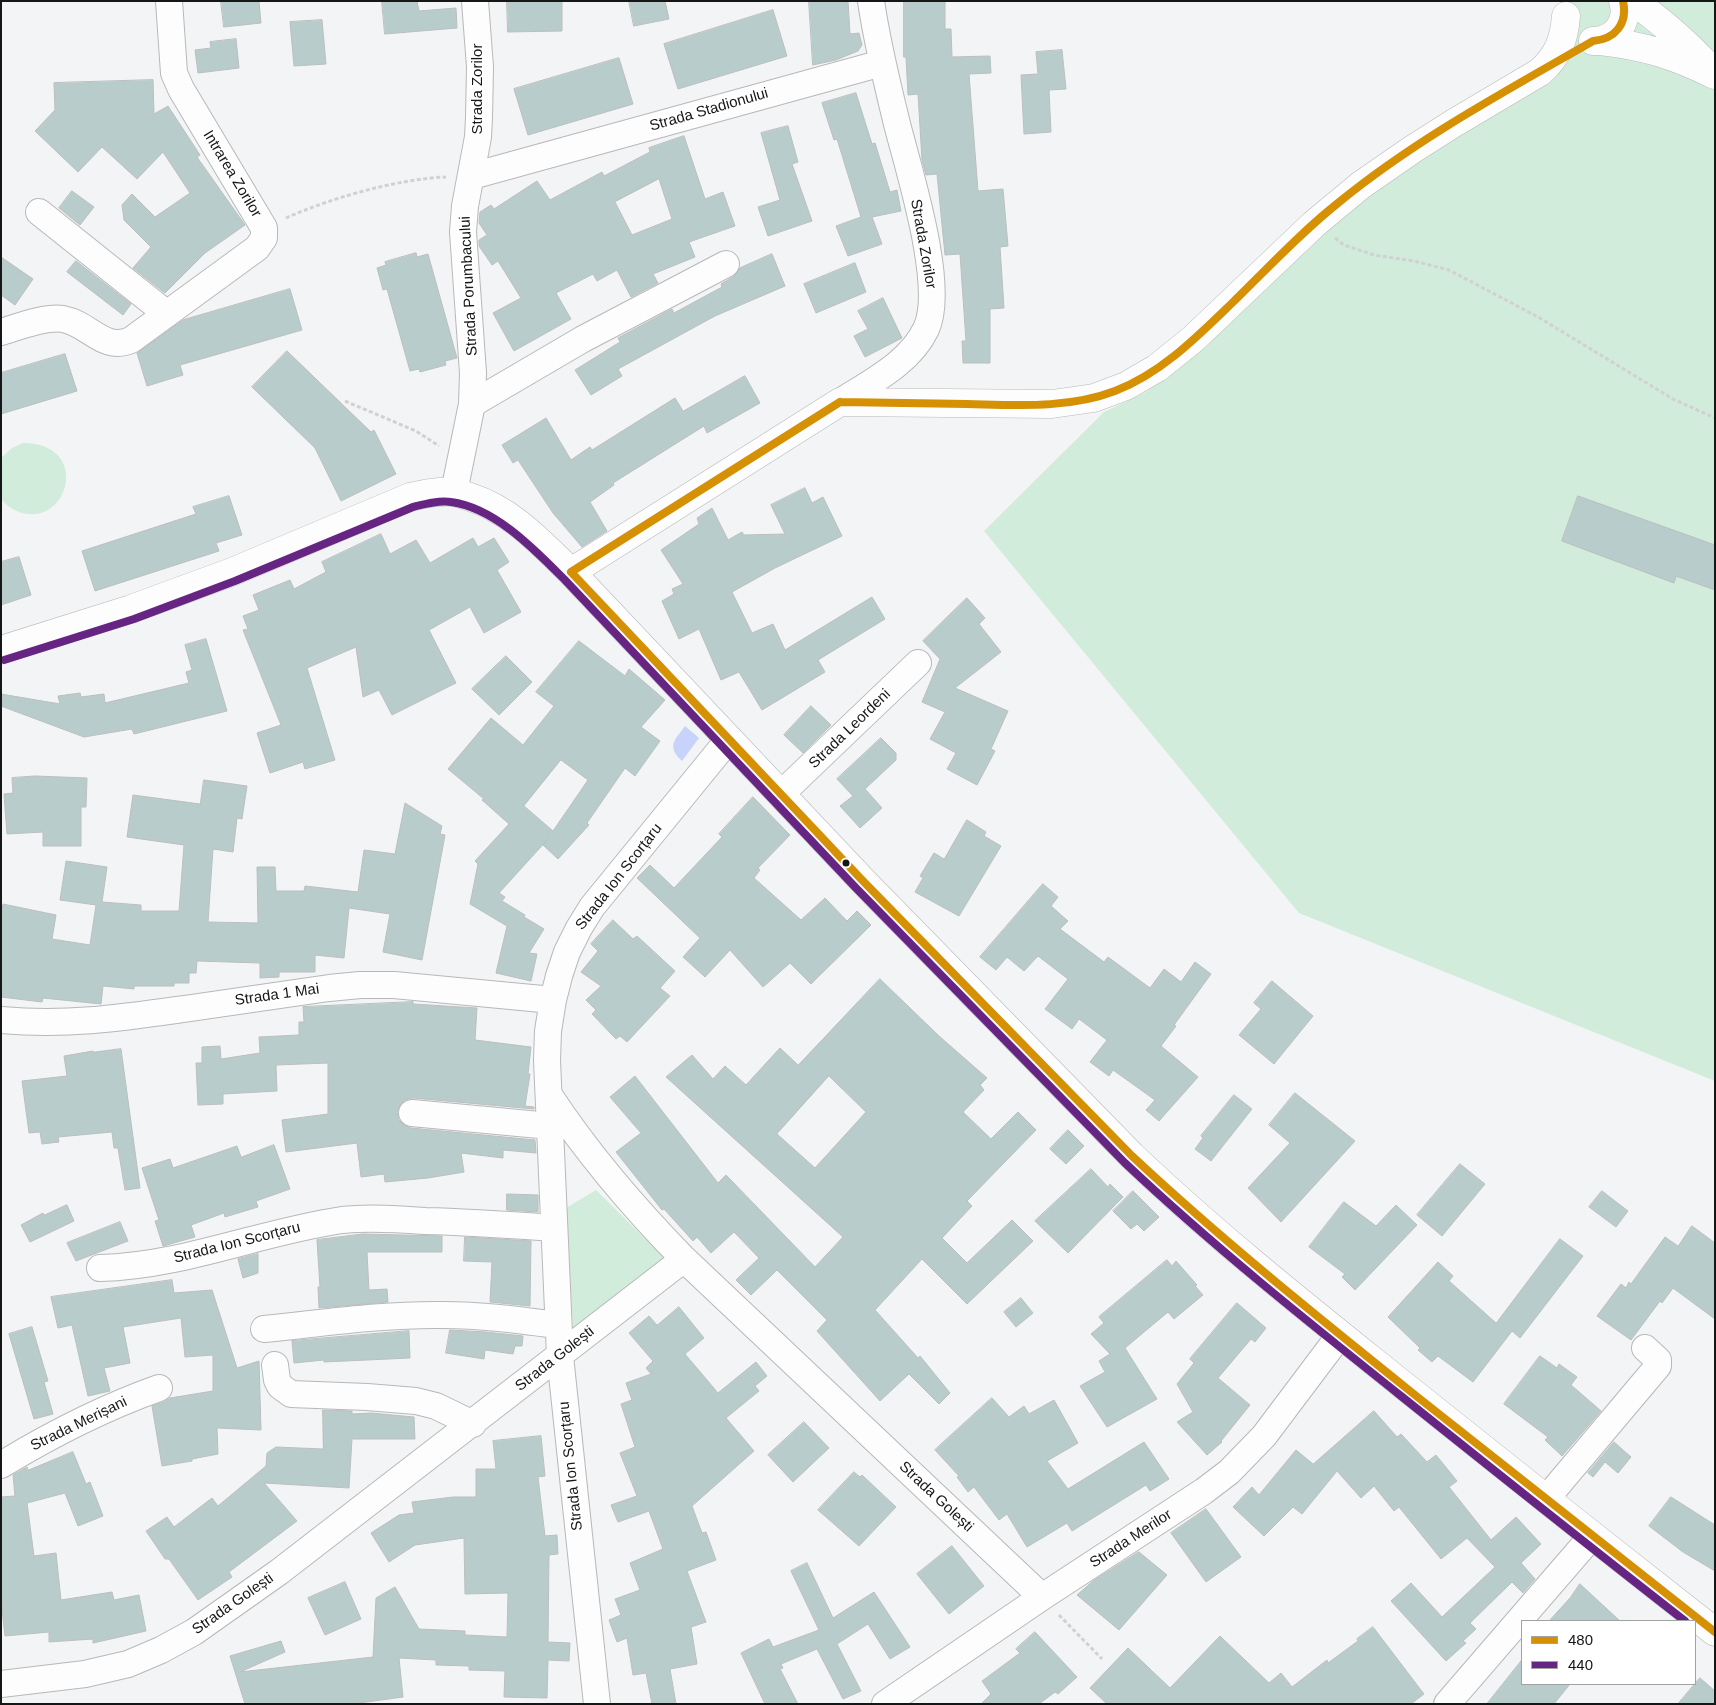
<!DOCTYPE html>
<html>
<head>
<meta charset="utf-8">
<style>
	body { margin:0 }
	#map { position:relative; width:1716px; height:1705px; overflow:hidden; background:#f2f4f5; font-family:Arial,sans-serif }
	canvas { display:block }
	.frame { position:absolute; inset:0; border:2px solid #151616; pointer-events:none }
	.legend { position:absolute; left:1521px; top:1620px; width:175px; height:65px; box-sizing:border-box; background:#fff; border:1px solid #a1a2a2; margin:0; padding:6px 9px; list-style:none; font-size:15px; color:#151616 }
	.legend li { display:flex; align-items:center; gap:10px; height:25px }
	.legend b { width:25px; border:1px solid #a1a2a2 }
</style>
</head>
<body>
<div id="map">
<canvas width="1716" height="1705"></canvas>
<div class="frame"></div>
<ul class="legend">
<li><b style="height:6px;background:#d59003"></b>480</li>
<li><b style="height:6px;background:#662483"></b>440</li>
</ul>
</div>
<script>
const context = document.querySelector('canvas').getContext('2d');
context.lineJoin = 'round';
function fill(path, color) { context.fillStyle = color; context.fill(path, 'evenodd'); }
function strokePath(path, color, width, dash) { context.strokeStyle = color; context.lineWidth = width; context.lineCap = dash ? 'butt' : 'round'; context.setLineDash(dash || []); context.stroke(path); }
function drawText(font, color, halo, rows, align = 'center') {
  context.font = font + ' Arial,sans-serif'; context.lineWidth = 4.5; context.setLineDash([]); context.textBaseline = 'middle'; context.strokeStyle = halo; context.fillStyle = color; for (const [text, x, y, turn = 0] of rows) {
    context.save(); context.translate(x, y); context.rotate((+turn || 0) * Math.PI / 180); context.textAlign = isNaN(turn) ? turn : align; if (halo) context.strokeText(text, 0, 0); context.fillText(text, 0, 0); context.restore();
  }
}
fill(new Path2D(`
	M1560 1H1715V1081L1299 913 984 531 1104 412 1146 392 1174 371 1292 257 1540 61 1560 15Z
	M23 443C92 443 69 529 19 512 12 509 5 505 1 498V458L12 448Z
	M596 1190 666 1259 573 1328 566 1208Z`), '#d2ecdc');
fill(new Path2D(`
	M685 726 699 738 682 761C666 746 675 740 685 726Z`), '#c7d3fa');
const building = new Path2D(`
	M221 1H259L261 23 224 27Z
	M382 1H417L419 11 456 8 457 28 385 34Z
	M507 1H562V31L508 32Z
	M629 1H665L669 19 634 26Z
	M809 1H848L850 34 859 33 862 45 858 51 836 60 813 65Z
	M904 1H945V29H951L952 57 990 56 991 73 969 74 978 191 1003 189 1008 246 1000 247 1004 308 990 309V363H963L962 341H966L960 254 945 255 937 174 926 175 922 160 918 94 908 95 906 57H904Z
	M773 10 787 56 678 89 664 44Z
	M322 20 326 64 294 66 290 22Z
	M236 39 239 68 198 73 195 50 211 48 210 42Z
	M1062 50 1066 89 1049 90 1051 132 1024 134 1021 75 1038 74 1036 52Z
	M619 58 633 104 528 135 514 89Z
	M153 80 154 114 168 106 200 155 197 157 245 225 205 253 165 293 133 268 151 247 124 220 122 205 132 194 155 217 190 193 163 152 137 179 102 147 78 172 35 131 55 110 54 83Z
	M856 93 872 144 875 143 890 192 897 190 901 211 872 217 882 244 848 256 836 226 861 217 837 139 834 140 822 103Z
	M788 126 798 162 792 164 812 221 768 236 758 207 780 200 761 133Z
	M684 136 705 199 723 192 735 226 689 242 695 257 653 274 658 283 631 297 617 270 597 281 593 274 556 293 571 319 514 351 493 313 521 298 498 261 492 265 479 246V240L487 235 479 223 480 212 491 205 494 209 537 181 550 200 602 172 604 176 650 152 649 148ZM659 179 672 219 632 235 615 202Z
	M72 191 94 207 80 225 59 208Z
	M416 253 417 257 428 254 457 358 445 361 446 365 420 372 419 369 410 371 387 289 383 290 377 268 386 265 385 262Z
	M772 254 785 286 715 316 618 369 622 376 591 395 575 370 620 342 618 338 672 309 674 313 722 287 721 284 733 277 740 268Z
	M1 257 33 279 15 305 1 295Z
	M76 261 131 304 123 315 67 272Z
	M855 263 866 292 816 313 804 284Z
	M290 289 302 330 180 365 183 375 147 386 137 353 183 320Z
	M883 298 902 338 865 357 854 336 868 329 858 311Z
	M287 351 371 432 374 430 396 474 341 501 315 448 252 387Z
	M65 354 77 391 1 414V373Z
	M745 376 760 403 707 433 704 426 613 483 614 485 590 502 607 531 582 547 553 513 518 460 513 463 502 445 546 418 571 460 590 447 592 450 675 398 683 411Z
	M805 488 812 503 823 497 842 536 775 568 732 592 752 633 773 624 785 650 872 597 885 619 818 660 825 672 762 710 739 672 721 680 699 629 679 639 662 601 674 594 672 589 683 584 661 550 699 524 697 518 712 508 728 540 742 532 744 535 785 534 771 505Z
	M229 496 242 535 216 543 219 551 95 591 82 551 196 514 193 507Z
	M1578 496 1715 545V590L1676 576 1674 583 1562 541Z
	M381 534 390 554 416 540 430 563 473 538 478 547 494 538 509 562 497 570 521 612 484 633 470 607 429 630 456 683 392 715 379 690 363 697 356 647 307 668 335 760 305 769 303 762 270 773 257 733 281 725 243 630 248 629 243 616 259 610 253 595 290 580 294 589 326 572 322 562Z
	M19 557 31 595 1 605V562Z
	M967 598 985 618 979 624 1001 652 955 688 1008 711 991 749 995 751 977 785 947 769 956 753 930 739 945 712 922 702 940 659 923 641Z
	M206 639 227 711 134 734 132 729 84 737 1 706V694L60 704 58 696 80 693 81 697 104 694 105 703 189 683 186 672 192 670 185 645Z
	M579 641 625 676 629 669 665 700 641 727 660 741 635 776 625 768 587 823 589 825 558 859 543 845 548 839 499 893 505 897 502 901 525 915 524 917 544 929 529 953 537 954 531 981 496 973 507 926 470 904 478 864 475 861 509 824 482 800 484 799 448 769 491 718 523 745 554 706 536 692ZM561 760 588 780 553 831 524 806Z
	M506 656 532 682 499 715 472 689Z
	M811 706 831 725 803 753 784 735Z
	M881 738 896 753V760L865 789 882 808 860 828 840 806 853 796 837 779Z
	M35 776 87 778 86 807H81V846H43V832L7 834 4 794 13 793 12 778Z
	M204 780 247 786 242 819 237 818 233 852 213 849 208 922 258 923 257 867H275L276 891H304L305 886 358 892 364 850 395 854 405 803 442 826 440 834 445 835 422 960 383 952 390 914 349 908 344 958 315 955V972H279V977L260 978V963L197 961 196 973H189V983H174V986H134V989L103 986 101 1004 43 998 42 1002 1 997V914L3 904 56 915 52 939 90 945 96 905 60 900 66 861 107 867 102 902 141 905V911H179L184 845 127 837 133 795 200 804Z
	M753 797 790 835 758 868 760 870 754 878 801 920 825 898 847 921 857 911 871 925 811 984 790 963 763 987 730 950 705 977 683 957 700 938 637 878 650 865 674 888 722 837 719 834Z
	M967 820 986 832 984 836 1001 846 959 916 915 892 923 878 920 876 934 853 944 859Z
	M1043 884 1058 897 1051 906 1068 921 1060 929 1104 962 1108 957 1150 988 1164 969 1181 982 1195 962 1211 974 1174 1025 1176 1026 1161 1046 1198 1077 1159 1121 1146 1110 1155 1100 1113 1070 1109 1076 1090 1062 1107 1040 1079 1019 1072 1029 1045 1009 1068 979 1038 956 1024 971 1007 957 996 970 980 957Z
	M613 920 633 939 637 936 675 971 660 988 670 996 627 1042 620 1036 616 1039 592 1014 596 1010 586 1000 601 986 581 972 598 951 591 944Z
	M880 979 939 1036 987 1078 980 1085 984 1090 963 1112 991 1139 1018 1112 1036 1130 967 1201 972 1206 942 1238 967 1263 1012 1220 1033 1241 967 1304 922 1259 875 1310 918 1358 920 1356 950 1393 939 1404 909 1374 880 1401 817 1331 827 1320 777 1270 751 1295 736 1280 759 1258 734 1232 711 1253 697 1237 693 1241 664 1209 662 1210 616 1152 641 1133 610 1097 635 1076 718 1183 726 1175 815 1267 843 1237 666 1077 692 1055 713 1079 725 1066 746 1085 780 1048 798 1065ZM829 1076 866 1112 815 1168 777 1134Z
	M1272 981 1313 1016 1274 1064 1239 1035 1261 1009 1254 1003Z
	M413 1002V1004L477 1008 475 1040 531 1047 528 1074H530L525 1106 534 1107V1109L413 1098 405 1100 400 1105 397 1112 399 1120 404 1125 411 1128 535 1140 536 1153 503 1150V1158L461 1153 464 1172 428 1178 385 1182 384 1174 361 1177 357 1143 286 1152 282 1120 328 1114V1063L276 1065 277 1091 223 1094V1104L198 1105 196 1063H202V1047L220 1046 221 1059 260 1053 259 1037 299 1035V1022H304L303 1007Z
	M121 1049 140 1188 125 1190 118 1148H114L112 1132 58 1137 59 1142 42 1144 40 1132 29 1133 22 1081 67 1076 64 1056 93 1051V1052Z
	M1295 1093 1355 1141 1281 1222 1248 1188 1290 1143 1269 1125Z
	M1234 1095 1252 1109 1211 1161 1195 1149 1203 1138 1201 1136Z
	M1068 1130 1084 1146 1066 1164 1050 1149Z
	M274 1145 290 1189 256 1201 258 1207 225 1217 224 1213 191 1225 195 1237 163 1246 155 1221 159 1220 142 1168 170 1159 173 1168 237 1146 241 1157Z
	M1460 1164 1485 1184 1442 1236 1417 1215Z
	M1091 1169 1108 1187 1110 1184 1123 1197 1068 1253 1035 1221Z
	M1133 1191 1159 1217 1144 1231 1137 1224 1131 1229 1113 1211Z
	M1602 1191 1628 1211 1616 1227 1589 1207Z
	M507 1194 538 1195V1212L507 1210Z
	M1344 1202 1376 1226 1396 1205 1417 1225 1355 1290 1342 1277 1345 1274 1309 1247Z
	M67 1205 74 1221 30 1242 21 1225 43 1213 44 1215Z
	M120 1222 128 1241 76 1261 67 1243Z
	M1692 1226 1715 1243V1319L1673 1288 1662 1303 1660 1301 1631 1340 1597 1316 1621 1284 1626 1288 1629 1282 1631 1284 1665 1237 1678 1246Z
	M363 1234 442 1236V1252H367L369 1290 387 1289 388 1302 319 1308 318 1287H320L317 1240Z
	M465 1237 531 1241 530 1306 490 1302 492 1262 464 1261Z
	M1560 1239 1583 1256 1520 1338 1512 1331 1473 1382 1438 1356 1432 1362 1418 1350 1420 1348 1388 1317 1438 1262 1453 1276 1449 1281 1496 1323Z
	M258 1254V1273L243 1278 238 1259Z
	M1167 1260 1172 1266 1176 1261 1197 1285 1195 1286 1203 1295 1174 1319 1168 1312 1125 1348 1157 1399 1107 1427 1080 1386 1105 1372 1099 1361 1110 1354 1091 1334 1104 1323 1099 1317Z
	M172 1280 174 1293 212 1290 237 1368 259 1361 261 1430 217 1428 218 1454 192 1459V1461L162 1466 152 1406 164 1402 170 1398 213 1391V1355L185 1357 181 1318 123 1327 130 1363 104 1368 110 1391 88 1396 72 1325 58 1328 51 1297Z
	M1021 1298 1033 1313 1016 1327 1004 1312Z
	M1237 1303 1266 1328 1255 1342 1251 1339 1218 1378 1250 1405 1221 1441 1222 1442 1207 1455 1177 1422 1193 1412 1177 1384 1194 1363 1190 1359Z
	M679 1307 704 1338 685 1354 718 1393 756 1362 767 1376 755 1386 759 1391 726 1418 754 1451 692 1506 702 1533 706 1532 716 1560 687 1571 706 1622 691 1627 697 1664 670 1669 676 1704H652L646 1673 633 1675 627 1638 617 1642 609 1620 621 1615 615 1599 640 1590 630 1563 663 1549 649 1511 618 1522 611 1505 637 1496 620 1453 635 1447 621 1404 632 1400 626 1383 651 1374 646 1368 653 1361 629 1333 649 1316 657 1325Z
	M32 1327 48 1381 44 1382 53 1414 34 1419 9 1334Z
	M450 1330 485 1332 523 1336 522 1346H515L513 1354 485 1350 484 1359 446 1353Z
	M409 1331 410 1358 324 1362V1360L294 1363 292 1341Z
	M1540 1356 1557 1368 1559 1364 1577 1377 1571 1385 1601 1411 1562 1456 1545 1440 1548 1437 1504 1404Z
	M992 1398 1009 1417 1024 1406 1029 1414 1054 1400 1078 1443 1047 1461 1068 1489 1144 1442 1169 1479 1150 1491 1146 1485 1072 1531 1067 1523 1027 1547 1007 1514 999 1520 974 1487 968 1492 957 1477 959 1476 935 1450Z
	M323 1410 352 1411V1414L371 1413 414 1417 415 1439H352L349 1488 264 1483 297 1521 229 1572 232 1577 198 1600 169 1559H165L146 1531 167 1517 174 1527 212 1498 218 1506 266 1466 267 1453 276 1447 323 1449Z
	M1374 1411 1397 1437 1401 1434 1427 1462 1436 1455 1457 1481 1449 1487 1491 1540 1516 1517 1541 1544 1521 1563 1535 1579 1523 1593 1512 1582 1470 1623 1476 1629 1463 1641 1466 1643 1446 1661 1391 1601 1411 1583 1442 1617 1495 1567 1467 1538 1441 1559 1399 1507 1394 1511 1374 1486 1361 1498 1337 1471 1302 1514 1293 1507 1264 1536 1233 1507 1252 1487 1259 1495 1296 1450 1313 1464Z
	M804 1422 829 1448 793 1482 768 1455Z
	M541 1436 545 1476 538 1477 545 1536 557 1535 558 1554 549 1555 548 1642 570 1643 569 1661 548 1660 547 1698 504 1697 505 1671 469 1670V1666L436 1665V1660L399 1658 403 1697 352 1704H245L230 1656 281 1641 285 1652 240 1672 373 1657 376 1598 395 1587 419 1629 465 1631V1635L507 1637 508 1593 465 1594 464 1538 415 1545 389 1562 371 1533 399 1515 414 1513 412 1502 453 1497H476V1469H496L493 1441Z
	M1614 1442 1631 1457 1618 1473 1605 1462 1593 1477 1588 1473Z
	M73 1452 86 1484 90 1482 103 1516 78 1526 65 1493 27 1503 34 1556 56 1553 61 1600 112 1592 114 1600 139 1595 146 1631 93 1643V1639L49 1642V1632L5 1636 1 1600V1497L15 1496 13 1475 27 1467 28 1470Z
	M854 1472 860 1477 862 1475 896 1507 859 1546 818 1510Z
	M1671 1497 1715 1525V1571L1683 1552 1649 1526Z
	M1206 1509 1241 1557 1206 1582 1171 1533Z
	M952 1546 984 1586 949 1614 917 1574Z
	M1139 1552 1167 1575 1119 1630 1077 1595 1093 1581Z
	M807 1563 833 1618 874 1592 910 1647 890 1659 868 1624 837 1644 861 1691 843 1699 817 1649 781 1664 783 1668 780 1669 798 1704H765L741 1653 769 1639 773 1647 819 1630 791 1571Z
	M345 1582 361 1619 325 1635 308 1598Z
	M1580 1584 1620 1621H1549L1570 1598Z
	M1373 1627 1424 1694 1411 1704H1107L1090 1688 1128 1648 1170 1688 1220 1636 1269 1683 1281 1673 1292 1687 1327 1660 1328 1663 1358 1641 1357 1639Z
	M1035 1632 1077 1677 1058 1694 1055 1692 1039 1704H981L991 1694 982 1681 1020 1653 1016 1649Z
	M1522 1660V1684H1570L1554 1704H1487Z
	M1700 1678 1715 1691V1704H1678Z`);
fill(building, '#b8cdcb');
strokePath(building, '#bcbebe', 1);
const minor = new Path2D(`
	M472 176 882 63
	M39 212 167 314
	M1 332C18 327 46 316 63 319 90 324 103 352 131 340L257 248 264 238V228L181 89 174 73 169 1
	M840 402C871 382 910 363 926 329 946 287 909 171 897 124 887 83 877 43 871 1
	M472 404 583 339 726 264
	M454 492 472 404 473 373 463 232 465 206 478 137 479 118 480 67 475 1
	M781 794 918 663
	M1 1020C66 1026 120 1018 184 1009 232 1002 281 995 329 988L360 985H394L553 1000
	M549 1095C589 1156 633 1207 684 1259L1042 1597
	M412 1113 550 1126
	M100 1268C183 1266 260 1232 342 1220 369 1217 398 1219 425 1221 468 1222 511 1225 554 1228
	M264 1329C324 1323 384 1314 443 1315 482 1315 519 1320 557 1325
	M275 1365 277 1380 280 1386 291 1394 367 1397 416 1401 436 1406 473 1424
	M1 1465C52 1434 103 1408 159 1388
	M1546 1499 1658 1366V1360L1645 1348
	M1 1684 85 1674 128 1664 161 1650 194 1632 279 1572 684 1259
	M597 1704 560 1356 547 1060 548 1031 553 1000 559 976 567 952 579 928 592 907 729 739
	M885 1704 1042 1597 1204 1491 1229 1472 1264 1436 1340 1335
	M1447 1704 1592 1536`);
const tertiary = new Path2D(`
	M1633 1C1660 20 1684 41 1707 65
	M1593 41C1614 41 1630 23 1623 1
	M1600 41C1646 46 1673 55 1715 75
	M571 572 840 402 1052 404 1094 398 1126 386 1157 368 1193 339 1314 224 1361 185 1413 149 1454 123 1540 72C1558 56 1564 40 1566 16`);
const secondary = new Path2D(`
	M1 650 131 609 232 572 410 497C424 494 437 491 452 492 458 493 464 495 470 497 511 510 541 543 571 572L863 881 1132 1156C1216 1236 1307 1308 1398 1381 1503 1465 1609 1549 1715 1632`);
strokePath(minor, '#b7b8b9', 28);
strokePath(tertiary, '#b7b8b9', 29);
strokePath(secondary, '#b7b8b9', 29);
strokePath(new Path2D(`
	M286 218C331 198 397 179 446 177
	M1335 238 1344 245 1374 255 1414 261 1449 270 1538 317 1673 399 1715 418
	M345 401 416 431 439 446
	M1059 1615 1102 1659`), '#d1d1d1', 3, [4, 2.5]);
strokePath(minor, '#fdfdfe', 26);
strokePath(tertiary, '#fdfdfe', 28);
strokePath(secondary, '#fdfdfe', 28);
strokePath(new Path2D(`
	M840 402C882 403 925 403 967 404 1016 405 1068 409 1115 391 1160 374 1196 338 1230 305 1265 271 1299 234 1338 203 1416 139 1506 91 1593 41 1615 39 1628 24 1623 1
	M571 572 863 881 1132 1156C1222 1240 1319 1318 1415 1395 1515 1474 1615 1553 1715 1632
	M571 572 840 402`), '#d59003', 8);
strokePath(new Path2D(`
	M4 660 134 619 235 581 413 507C425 504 439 500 451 502 495 508 534 549 564 579L856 888 1125 1163C1213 1246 1307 1321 1401 1396 1496 1472 1590 1547 1685 1621`), '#662483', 8);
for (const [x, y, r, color] of [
	[846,863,4.5,"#151616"]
]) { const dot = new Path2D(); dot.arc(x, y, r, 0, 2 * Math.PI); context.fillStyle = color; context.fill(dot); strokePath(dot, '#fff', 2); }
drawText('15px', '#151616', '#fff', [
	["Strada Zorilor",478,89,-90],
	["Strada Stadionului",709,110,-16],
	["Intrarea Zorilor",232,174,59],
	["Strada Zorilor",923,244,80],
	["Strada Porumbacului",469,286,-93],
	["Strada Leordeni",850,729,-44],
	["Strada Ion Scorțaru",619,877,-52],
	["Strada 1 Mai",277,995,-8],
	["Strada Ion Scorțaru",237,1243,-14],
	["Strada Golești",555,1359,-38],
	["Strada Merișani",79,1424,-26],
	["Strada Ion Scorțaru",571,1466,-96],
	["Strada Golești",936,1497,43],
	["Strada Merilor",1131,1539,-33],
	["Strada Golești",233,1604,-35]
]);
</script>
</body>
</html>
